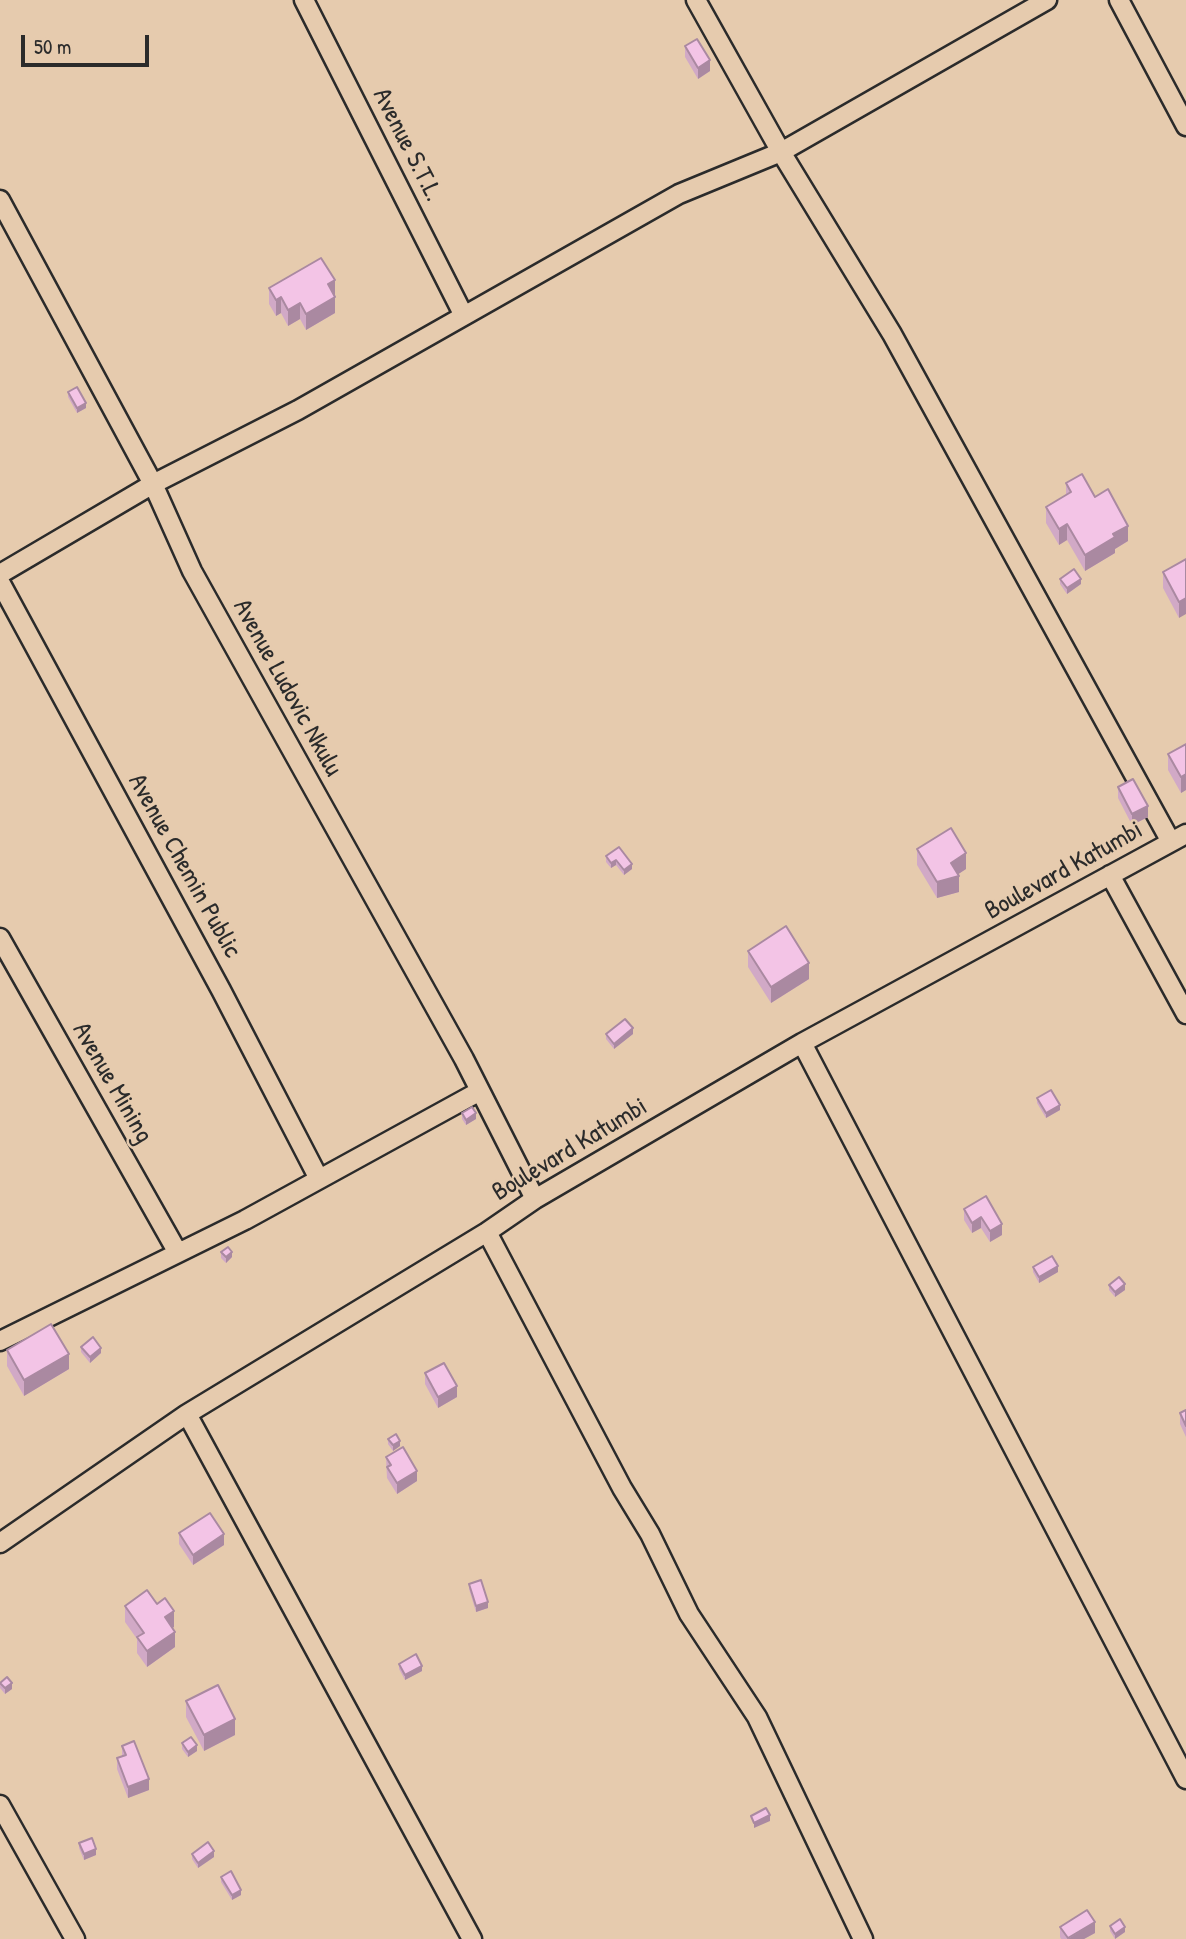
<!DOCTYPE html>
<html>
<head>
<meta charset="utf-8">
<style>
	body { margin:0 }
	#map { position:relative; width:1186px; height:1939px; overflow:hidden; background:#e6cbae; font-family:"Patrick Hand",sans-serif }
	canvas { display:block }
	.scale { position:absolute; left:21px; top:35px; width:128px; height:32px; box-sizing:border-box; border:4px solid #2b2b2b; border-top:0; padding-left:9px; font-size:21px; line-height:24px; white-space:nowrap; color:#2b2b2b; -webkit-text-stroke:5px #e6cbae; paint-order:stroke }
</style>
</head>
<body>
<div id="map">
<canvas width="1186" height="1939"></canvas>
<div class="scale">50 m</div>
</div>
<script>
const context = document.querySelector('canvas').getContext('2d');
context.lineJoin = 'round';
function strokePath(path, color, width, dash) { context.strokeStyle = color; context.lineWidth = width; context.lineCap = dash ? 'butt' : 'round'; context.setLineDash(dash || []); context.stroke(path); }
function fill(path, color) { context.fillStyle = color; context.fill(path, 'evenodd'); }
function drawText(font, color, halo, rows, align = 'center') {
  context.font = font + ' "Patrick Hand",sans-serif'; context.lineWidth = 5; context.setLineDash([]); context.textBaseline = 'middle'; context.strokeStyle = halo; context.fillStyle = color; for (const [text, x, y, turn = 0] of rows) {
    context.save(); context.translate(x, y); context.rotate((+turn || 0) * Math.PI / 180); context.textAlign = isNaN(turn) ? turn : align; if (halo) context.strokeText(text, 0, 0); context.fillText(text, 0, 0); context.restore();
  }
}
const minor = new Path2D(`
	M304 0 463 314
	M696 0 781 152 892 334 1171 842
	M1119 0 1186 126
	M0 200 153 484 192 571 464 1059 535 1199
	M0 574 153 484 298 410 679 194 781 152 1047 0
	M0 582 221 990 318 1177
	M1110 875 1186 1014
	M0 938 178 1253
	M802 1043 1186 1779
	M487 1232 622 1488 650 1534 689 1614 757 1717 863 1939
	M0 1341 245 1220 480 1091
	M187 1414 472 1939
	M0 1543 187 1414 487 1232 535 1199 802 1043 1186 834
	M0 1805 75 1939`);
strokePath(minor, '#2b2b2b', 23);
strokePath(minor, '#e6cbae', 18);
fill(new Path2D(`
	M685 46 710 71 698 79 685 57Z
	M269 288 335 296V313L306 330 300 319 288 326 281 313 276 316 269 304Z
	M68 392 86 408 77 413 68 397Z
	M1066 483 1095 497 1128 541 1115 549V553L1085 571 1067 540 1059 545 1046 523V507L1066 495Z
	M1186 559 1179 618 1163 588V572Z
	M1060 579 1081 584 1067 594 1060 584Z
	M1186 744V790L1181 793 1168 770V754Z
	M1118 787 1148 817 1132 825 1118 798Z
	M619 847 632 869 624 875 616 865 611 868 606 862V856Z
	M917 849 966 869 958 874 959 892 937 898 917 865Z
	M748 951 809 979 771 1003 748 967Z
	M606 1034H633L614 1049 606 1039Z
	M1037 1098 1060 1110 1046 1118 1037 1103Z
	M462 1113 476 1119 466 1125 462 1119Z
	M986 1196 1002 1235 990 1242 981 1228 972 1233 964 1220V1209Z
	M221 1252 232 1257 226 1263 221 1258Z
	M1033 1267 1058 1272 1039 1283 1033 1272Z
	M1109 1285 1125 1290 1115 1297 1109 1290Z
	M81 1347 101 1353 90 1363 81 1352Z
	M7 1350 69 1369 24 1396 7 1366Z
	M425 1373 457 1397 438 1408 425 1384Z
	M1186 1410V1437L1180 1424V1413Z
	M388 1439 400 1446 393 1451 388 1444Z
	M386 1457 417 1481 397 1494 387 1478Z
	M179 1533 224 1545 193 1565 179 1544Z
	M469 1584 488 1608 476 1612 469 1589Z
	M125 1606 174 1627 172 1628 175 1647 147 1667 137 1653V1639L125 1622Z
	M399 1664 422 1671 405 1680 399 1669Z
	M0 1683 12 1689 5 1694 0 1688Z
	M186 1701 235 1735 204 1751 186 1717Z
	M182 1743 197 1751 188 1757 182 1749Z
	M122 1746 149 1790 128 1798 117 1769V1758L122 1756Z
	M79 1843 96 1855 84 1860 79 1848Z
	M192 1854 214 1857 198 1868 192 1859Z
	M221 1877 241 1895 232 1900 221 1882Z
	M1110 1926 1125 1932 1115 1939 1110 1931Z
	M1060 1927 1095 1933 1084 1939H1061L1060 1937Z`), '#d1a9c6');
fill(new Path2D(`
	M710 60V71L698 79V68Z
	M335 280V296L328 284Z
	M281 297V313L276 316V300Z
	M335 297V313L306 330V314Z
	M300 303V319L288 326V310Z
	M86 403V408L77 413V408Z
	M1067 524V540L1059 545V529Z
	M1128 526V541L1115 549V553L1085 571V555L1113 534Z
	M1081 579V584L1067 594V588Z
	M1186 598V614L1179 618V602Z
	M1186 774V790L1181 793V777Z
	M1148 806V817L1132 825V814Z
	M966 853V869L951 879V863Z
	M616 860V865L611 868V863Z
	M632 864V869L624 875V870Z
	M959 876V892L937 898V882Z
	M809 963V979L771 1003V987Z
	M633 1028V1034L614 1049V1044Z
	M1060 1105V1110L1046 1118V1113Z
	M476 1113V1119L466 1125V1120Z
	M981 1217V1228L972 1233V1223Z
	M1002 1224V1235L990 1242V1231Z
	M232 1252V1257L226 1263V1257Z
	M1058 1266V1272L1039 1283V1277Z
	M1125 1284V1290L1115 1297V1292Z
	M101 1348V1353L90 1363V1357Z
	M69 1354V1369L24 1396V1380Z
	M457 1386V1397L438 1408V1397Z
	M400 1441V1446L393 1451V1445Z
	M417 1471V1481L397 1494V1483Z
	M224 1534V1545L193 1565V1555Z
	M488 1602V1608L476 1612V1606Z
	M174 1611V1627L165 1633V1617Z
	M175 1632V1647L147 1667V1651Z
	M422 1666V1671L405 1680V1675Z
	M12 1683V1689L5 1694V1688Z
	M235 1719V1735L204 1751V1735Z
	M197 1745V1751L188 1757V1752Z
	M149 1779V1790L128 1798V1787Z
	M770 1815V1821L754 1828V1823Z
	M96 1849V1855L84 1860V1854Z
	M214 1851V1857L198 1868V1863Z
	M241 1890V1895L232 1900V1895Z
	M1095 1922V1933L1084 1939H1068Z
	M1125 1927V1932L1115 1939V1934Z`), '#aa89a1');
const building = new Path2D(`
	M697 39 710 60 698 68 685 46Z
	M321 258 335 280 328 284 335 297 306 314 300 303 288 310 281 297 276 300 269 288Z
	M77 387 86 403 77 408 68 392Z
	M1082 474 1095 497 1108 489 1128 526 1113 534 1115 537 1085 555 1067 524 1059 529 1046 507 1071 492 1066 483Z
	M1186 559V598L1179 602 1163 572Z
	M1074 569 1081 579 1067 588 1060 579Z
	M1186 744V774L1181 777 1168 754Z
	M1133 779 1148 806 1132 814 1118 787Z
	M951 828 966 853 951 863 959 876 937 882 917 849Z
	M619 847 632 864 624 870 616 860 611 863 606 856Z
	M786 926 809 963 771 987 748 951Z
	M625 1019 633 1028 614 1044 606 1034Z
	M1051 1090 1060 1105 1046 1113 1037 1098Z
	M472 1107 476 1113 466 1120 462 1113Z
	M986 1196 1002 1224 990 1231 981 1217 972 1223 964 1209Z
	M228 1247 232 1252 226 1257 221 1252Z
	M1052 1256 1058 1266 1039 1277 1033 1267Z
	M1119 1277 1125 1284 1115 1292 1109 1285Z
	M51 1324 69 1354 24 1380 7 1350Z
	M93 1337 101 1348 90 1357 81 1347Z
	M444 1363 457 1386 438 1397 425 1373Z
	M1186 1410V1426L1180 1413Z
	M396 1434 400 1441 393 1445 388 1439Z
	M403 1447 417 1471 397 1483 387 1467 391 1465 386 1457Z
	M210 1513 224 1534 193 1555 179 1533Z
	M481 1580 488 1602 476 1606 469 1584Z
	M147 1590 157 1604 165 1598 174 1611 165 1617 175 1632 147 1651 137 1637 144 1633 125 1606Z
	M416 1654 422 1666 405 1675 399 1664Z
	M7 1677 12 1683 5 1688 0 1683Z
	M218 1685 235 1719 204 1735 186 1701Z
	M191 1737 197 1745 188 1752 182 1743Z
	M134 1741 149 1779 128 1787 117 1758 126 1755 122 1746Z
	M766 1808 770 1815 754 1823 751 1816Z
	M92 1838 96 1849 84 1854 79 1843Z
	M208 1842 214 1851 198 1863 192 1854Z
	M231 1871 241 1890 232 1895 221 1877Z
	M1087 1910 1095 1922 1068 1938 1060 1927Z
	M1120 1919 1125 1927 1115 1934 1110 1926Z`);
fill(building, '#f3c4e6');
strokePath(building, '#aa89a1', 2);
drawText('26px', '#2b2b2b', '#e6cbae', [
	["Avenue S.T.L.",407,145,63],
	["Avenue Ludovic Nkulu",287,688,61],
	["Avenue Chemin Public",184,866,61],
	["Boulevard Katumbi",1064,871,-29],
	["Avenue Mining",112,1083,60],
	["Boulevard Katumbi",570,1150,-31]
]);
</script>
</body>
</html>
